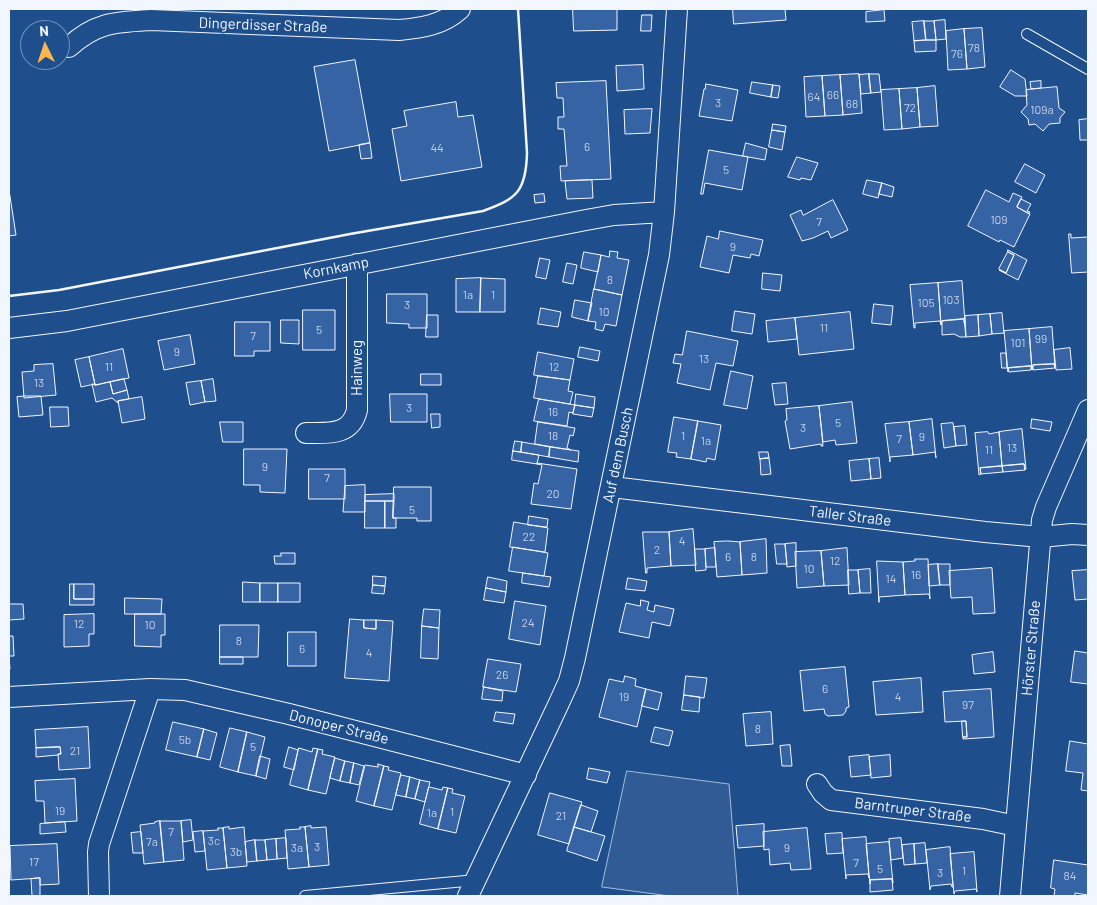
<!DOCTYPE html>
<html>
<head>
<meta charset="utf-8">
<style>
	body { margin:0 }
	#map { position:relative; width:1097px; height:905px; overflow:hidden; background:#1f4e8c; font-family:Barlow,sans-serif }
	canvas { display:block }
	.frame { position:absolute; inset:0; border:10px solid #f2f6ff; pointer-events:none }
	.north { position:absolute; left:20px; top:20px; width:50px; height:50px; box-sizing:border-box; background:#1f4e8c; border:1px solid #7391ba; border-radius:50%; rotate:356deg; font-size:14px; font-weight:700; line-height:20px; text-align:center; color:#f2f6ff }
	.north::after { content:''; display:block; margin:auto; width:18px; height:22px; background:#ffb74d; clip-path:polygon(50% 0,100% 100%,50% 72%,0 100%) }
</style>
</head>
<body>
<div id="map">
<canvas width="1097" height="905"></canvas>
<div class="frame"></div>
<div class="north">N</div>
</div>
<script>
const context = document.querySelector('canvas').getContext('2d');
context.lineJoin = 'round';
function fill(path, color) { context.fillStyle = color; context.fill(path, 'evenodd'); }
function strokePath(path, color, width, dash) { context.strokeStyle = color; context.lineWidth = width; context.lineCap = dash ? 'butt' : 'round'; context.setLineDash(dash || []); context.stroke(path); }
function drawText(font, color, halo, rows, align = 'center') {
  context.font = font + ' Barlow,sans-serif'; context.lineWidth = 4; context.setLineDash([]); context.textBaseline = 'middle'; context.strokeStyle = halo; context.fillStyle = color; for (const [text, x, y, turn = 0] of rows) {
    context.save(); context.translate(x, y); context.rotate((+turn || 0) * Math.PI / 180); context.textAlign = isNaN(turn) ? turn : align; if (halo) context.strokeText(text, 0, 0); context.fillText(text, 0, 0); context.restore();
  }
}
const built = new Path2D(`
	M627 771 729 784 738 896H670L602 887Z`);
fill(built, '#305b95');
strokePath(built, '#a8bbd7', 1);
const building = new Path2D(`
	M573 9H617V30L574 31Z
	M733 9H785L786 20 734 24Z
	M884 10 885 21 866 22V12Z
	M642 15H652L651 31H641Z
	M945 20 946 39 936 40 934 21Z
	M924 21 926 40 914 41 912 22Z
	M924 21H934L936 40H926Z
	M982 28 985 67 967 69 964 29Z
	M964 29 967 69 948 70 946 31Z
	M926 40H936V51L915 52 914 41Z
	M355 60 370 143 329 151 314 67Z
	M643 65 644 89 617 91 616 66Z
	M1011 70 1025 79 1027 96H1015L1000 87Z
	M859 74 862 113 843 115 840 75Z
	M869 74 871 93 861 94 859 75Z
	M869 74H879L881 92 871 93Z
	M840 75 843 115 825 116 822 76Z
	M822 76 825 116 806 117 804 77Z
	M606 81 611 179 561 181 560 166H567L564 129H558V117H564L563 98H557L556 83Z
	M1041 81V88L1031 89 1030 82Z
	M752 82 773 85 771 97 750 93Z
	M706 84 738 90 732 121 699 116 704 89H705Z
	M773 85 780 86 778 98 771 97Z
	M935 86 938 126 920 127 917 88Z
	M1057 87 1059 108 1065 112 1060 118V123L1049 124 1043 131 1035 124 1029 125 1028 119 1021 112 1027 105 1026 90Z
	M917 88 920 127 902 129 899 89Z
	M899 89 902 129 884 130 881 90Z
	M456 102 458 117 473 115 482 167 401 181 392 129 407 126 404 111Z
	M652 109 650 133 625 134 624 110Z
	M1088 119V140H1080L1079 120Z
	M773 124 786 126 785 132 772 130Z
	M772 130 785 132 782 150 769 147Z
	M370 143 372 158 361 159 359 145Z
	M746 143 767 149 765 160 743 156Z
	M709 150 748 157 742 190 705 183 703 194H701Z
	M797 157 818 163 811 180 801 178 800 180 788 177Z
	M1025 164 1045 175 1036 193 1015 182Z
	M592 180 593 198 567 199 565 181Z
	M867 180 882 183 878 198 863 194Z
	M882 183 894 187 892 197 879 194Z
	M9 190 16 235 9 236Z
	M986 190 1009 202 1013 193 1022 197 1017 207 1030 214 1014 247 1000 240 999 242 968 226Z
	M544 194 545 202 535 203 534 195Z
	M1021 199 1031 204 1027 211 1030 212 1029 214 1017 207Z
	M833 200 848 230 831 238 828 231 813 238 802 241 790 215 801 210 803 215Z
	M720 231 763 240 759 256 751 254 750 258 733 255 729 273 700 267 707 236 718 239Z
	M1069 234H1071V238L1088 237V272L1072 273Z
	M1008 250 1027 260 1018 280 999 270 1006 273 1014 255 1008 252Z
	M610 251 618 252 617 258 629 260 622 295 594 289 601 255 609 257Z
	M584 252 601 255 598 272 581 268Z
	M1008 252 1014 255 1006 273 999 269Z
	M540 258 550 260 546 279 536 277Z
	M567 263 577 265 573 284 563 282Z
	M763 273 782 275 780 291 762 289Z
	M481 278 505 279V312H480Z
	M481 278 480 312H456V279Z
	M962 281 965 323H964V319L942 321 941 325 938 283Z
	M938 283 941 325 940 321 915 323V328H914L910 285Z
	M594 289 622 295 616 326 605 324 603 331 595 329 596 322 588 321Z
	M387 294H427V328H409V324L387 323Z
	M575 300 592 303 588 321 572 317Z
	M874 304 893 306 891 325 872 323Z
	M541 308 561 312 558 327 538 324Z
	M303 310H335V350H303Z
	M735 311 755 314 752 334 732 331Z
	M850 312 854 349 799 355 795 318Z
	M1002 313 1004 333 992 334 990 314Z
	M990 314 992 334 979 336 978 315Z
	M427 315H438V337H426Z
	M978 315 979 336 966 337 965 316Z
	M795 318 797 339 768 342 766 321Z
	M964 319 966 337H960L954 334 942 335V321Z
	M281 320H299V344L281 343Z
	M235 322H270V351H254V356H235Z
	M1052 327 1055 368 1054 364 1033 365 1032 370 1029 329Z
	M1029 329 1032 370 1031 366 1008 368V372L1004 331Z
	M687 331 738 341 733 366 716 363 710 390 677 383 681 364 673 363 675 354 682 355Z
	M190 335 195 364 164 370 158 341Z
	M580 347 600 351 598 361 578 357Z
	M1070 348 1072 369 1056 370 1054 350Z
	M123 349 129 378 95 385 89 357Z
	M538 352 574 359 570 380 534 375Z
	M1001 353H1006L1007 368H1002Z
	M89 357 95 384 81 387 75 360Z
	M53 364 56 395 24 398 22 372 34 371V365Z
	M1054 364 1055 368 1033 370V365Z
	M1031 366V370L1009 372 1008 368Z
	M731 371 753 376 747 409 724 405Z
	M421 374H441V385H421Z
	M538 376 570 380 568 391 573 392 570 404 534 398Z
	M124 379 127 390 113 394 110 382Z
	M213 379 216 401 205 402 201 381Z
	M201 381 205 402 190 405 186 383Z
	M110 382 113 394 127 390 129 399 118 401V403L112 398 96 402 92 384H95V385Z
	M786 383 788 404 775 405 772 384Z
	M390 394H427V422H391Z
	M576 394 595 397 594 408 575 405Z
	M24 396H41L43 415 19 417 17 397Z
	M142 397 145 419 122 423 118 401Z
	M539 399 575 405 573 413 569 412 567 426 534 421Z
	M852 402 857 443 836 445 835 440 823 442 819 406Z
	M575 405 594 408 592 417 573 414Z
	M819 406 823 446H821V444L790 449 785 421 787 420 786 409Z
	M50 407H68L69 426 51 427Z
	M431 414H440V427L432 428Z
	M674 417 698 421 691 459 676 457 677 453 668 452Z
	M932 419 936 458 935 452 913 455 909 422Z
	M1032 419 1052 422 1050 431 1031 428Z
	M698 421 721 425 715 460 707 458 706 462 691 459Z
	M220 422H243V442H223Z
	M538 422 575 428 573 436 570 435 567 448 571 450 535 444Z
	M909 422 913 455 890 457V462L885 424Z
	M953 423 956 446 944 448 941 424Z
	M965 426 967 445 956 446 954 427Z
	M1022 429 1026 469 1025 470 1024 464 1002 466 999 432Z
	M988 432 989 434 999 432 1002 466 980 468 981 474 979 475 975 433Z
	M515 441 522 442 521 452 513 451Z
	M522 442 550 447 549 457 521 452Z
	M550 447 579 451 578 462 549 457Z
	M244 449H287L285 493 260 492V485H244Z
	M513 451 539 455 537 464 512 460Z
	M759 452H768L769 458 760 459Z
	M769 458 771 474 761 475 760 459Z
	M879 458 881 478 871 479 869 459Z
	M869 459 871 479 851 481 849 461Z
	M537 463 577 469 571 509 531 504 534 483 538 484 542 465 537 464Z
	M1024 464 1025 470 1003 472 1002 466Z
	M1002 466 1003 472 981 474 980 468Z
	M309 469H345V499H309Z
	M365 485V512H343L345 486Z
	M394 487H431V521H417V518H393Z
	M394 494V501H365V495Z
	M365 501H385V528H365Z
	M385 501H394L393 518H396V528H385Z
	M529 516 548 519 547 527 528 525Z
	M514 522 548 528 545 552 510 547Z
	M693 529 696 565 671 566 669 532Z
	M643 532H669L671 566 647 568V573H646Z
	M766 539 767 573 742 575 740 542Z
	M728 541 740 542 742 575 717 577 714 542Z
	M796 543V566L787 567 785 544Z
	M775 544H785L787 564H777Z
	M513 547 548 553 544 576 509 571Z
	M715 548 716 567H706L705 549Z
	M847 548 849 585 824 586 821 551Z
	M695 549H705L706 570 696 571Z
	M821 551 824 586 797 588 795 552Z
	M281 553H295V564H275L274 556H281Z
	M915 559H928L930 599 929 594 905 595 903 562 915 561Z
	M877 561 903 562 905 595 879 597V602Z
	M938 564H950V585H940Z
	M938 564 940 585 929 586 928 565Z
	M992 568 995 613 973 614 972 597 951 598 949 571Z
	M870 569 871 593H860L858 570Z
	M848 570H858L860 593 849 594Z
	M1088 570V599L1075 600 1072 571Z
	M523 573 551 577 549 587 522 583Z
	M373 576 386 577 385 586 373 585Z
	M488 577 507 581 506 592 486 588Z
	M628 578 647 581 645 591 626 589Z
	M243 582 260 583V602H243Z
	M260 583H278V602H260Z
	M278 583H300V602H278Z
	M70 584H74V599H94V605H70Z
	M74 584H94V599H74Z
	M373 585 385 586 384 594 372 593Z
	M486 588 506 592 504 603 484 600Z
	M125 598 162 599 161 614H125Z
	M641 600 649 602 647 610 654 612 655 605 674 609 670 626 652 622 649 638 619 632 626 603 640 606Z
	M515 601 546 606 540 645 509 639Z
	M9 604H23L24 619 9 620Z
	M424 609 440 610 439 628 422 626Z
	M94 614V634H89V646L64 647V615Z
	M135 614H165V635H161V647L135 646Z
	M350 619 364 620V628L376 629V620L393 621 389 681 345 678Z
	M364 620H376V629L364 628Z
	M220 625H259L258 657H220Z
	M422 626 439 628 438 659 421 658Z
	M288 632H316V666H288Z
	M9 636H13L14 656H9L10 669H9Z
	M1075 651 1088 653V684L1071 682Z
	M993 652 995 672 974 674 972 655Z
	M220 657H243V664H220Z
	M488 659 521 664 516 692 483 687Z
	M845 667 849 707 846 708V711L843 715 828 716 825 714 824 709 804 711 800 671Z
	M625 676 636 679 635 686 646 689 637 727 599 717 609 679 623 682Z
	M686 676 707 678 704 698 684 695Z
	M921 678 923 712 876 715 873 682Z
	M484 687 503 691 502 701 482 699Z
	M646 689 662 693 658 710 642 706Z
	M991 689 994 737 963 739V737H967L966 721 945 722 943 692Z
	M684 695 700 697 699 712 682 710Z
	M496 712 515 714 513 724 494 721Z
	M771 712 773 744 746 746 743 714Z
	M962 721H966L967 737H963Z
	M173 722 204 729 197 757 166 750Z
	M88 727 90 768 59 770 58 754H61L60 747 36 748 35 730Z
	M655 727 673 731 669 746 651 742Z
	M230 728 247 732 238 772 220 767Z
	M204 729 217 733 210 760 197 757Z
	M247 732 265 737 256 776 238 772Z
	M1070 741 1088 744V791L1081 790 1083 773 1066 771Z
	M790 745 792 766H782L780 746Z
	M60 747 61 754H58V755L36 757V748Z
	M289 747 298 750 294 770 284 767Z
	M299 748 312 752 313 748 318 749 308 790 290 785Z
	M318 749 323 750 322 754 335 757 326 794 308 790Z
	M869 755 871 775 851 777 849 757Z
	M890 755 891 776 871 778 869 757Z
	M260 756 270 759 266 779 256 776Z
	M335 758 345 761 340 781 330 778Z
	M345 761 354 763 350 783 340 781Z
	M354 763 364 766 359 785 350 783Z
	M378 764 384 766 374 806 356 801 365 765 378 767Z
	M384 766 389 767 388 770 401 773 392 810 374 806Z
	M589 768 610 772 607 783 587 779Z
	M401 775 410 777 406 797 396 795Z
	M410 777 420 780 415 799 406 797Z
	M75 779 77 821 45 823 44 801H36L35 781Z
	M420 780 430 782 425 802 415 799Z
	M429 787 442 790 443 787 448 788 438 829 420 824Z
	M448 788 453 789 452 793 465 796 456 833 438 829Z
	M550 793 582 802 569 844 538 835Z
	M581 805 598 811 591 832 574 827Z
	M191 820 193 840 183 842 181 821Z
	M160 821H181L184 860 164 862Z
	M160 821 164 862 144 864 140 825 155 823V822Z
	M65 822 66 832 40 834V824Z
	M764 824V846L738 848 736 826Z
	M311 826V828L326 827 329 865 309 867 305 827Z
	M229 827V829L244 827 247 866 227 868 223 828Z
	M300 827H305L309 867 288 869 285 830 300 829Z
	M574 827 605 836 597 861 567 851Z
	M218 828H223L227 868 207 870 203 831 218 830Z
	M807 828 811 869 791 870 790 863 770 865 769 849 764 850 763 832Z
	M203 831 205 851 195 852 193 832Z
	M141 832 143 853H133L131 833Z
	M842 833 843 853 827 854 825 834Z
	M866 837 869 878 868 874 846 875V879L842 839Z
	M286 838 287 858 277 859 276 839Z
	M901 838 903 858 891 860 889 839Z
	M276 839 277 859 267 860 265 840Z
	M255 840 257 861 247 862 245 842Z
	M255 840H265L267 860 257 861Z
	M889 842 893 883 892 879 870 880V884L866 844Z
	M925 843 927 863 915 864 914 844Z
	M57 844 59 884 40 885V878L11 880 10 846Z
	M914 844 915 864 904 865 902 845Z
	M950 847 953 887H952L951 884 931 886 930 890 926 850Z
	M974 852 977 892 976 889 955 891 954 894 950 854Z
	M1054 860 1088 865V895L1075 893V896H1054L1055 889 1051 888Z
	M40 878V896H32L31 879Z
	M892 879 893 890 870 892V880Z`);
fill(building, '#3563a3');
strokePath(building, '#f2f6ff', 1);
const lane = new Path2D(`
	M1027 34 1088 69
	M305 896 476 880`);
const street = new Path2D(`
	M69 47C96 22 116 22 151 20L399 30C421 28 443 25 460 9
	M9 328 67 321 586 220 614 215 664 212
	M306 433C328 433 351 436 357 410V264
	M612 487 985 532 1041 537 1072 534 1088 535
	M9 697 150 689 185 690 289 714 526 775
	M817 784 823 793 831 800 983 819 1016 826
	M99 896 98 852 99 844 150 689
	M468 896 559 703 569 681 575 658 659 255 664 212 677 9
	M1010 896 1042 520 1046 507 1088 410`);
strokePath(lane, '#f2f6ff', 12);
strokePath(street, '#f2f6ff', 22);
strokePath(lane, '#1f4e8c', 10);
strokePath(street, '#1f4e8c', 20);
strokePath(new Path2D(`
	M9 296 59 290 350 234 483 211C517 199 526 191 527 153L518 9`), '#f2f6ff', 2.5);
drawText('12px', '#c3d1e8', null, [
	["78",974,48],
	["76",957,54],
	["66",833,95],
	["64",814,97],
	["3",718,103],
	["68",852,104],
	["72",910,108],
	["109a",1042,110],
	["6",587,147],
	["44",437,148],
	["5",726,170],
	["109",999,220],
	["7",819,222],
	["9",733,247],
	["8",610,280],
	["1a",468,295],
	["1",493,295],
	["103",951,300],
	["105",926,303],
	["3",407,305],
	["10",604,312],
	["11",824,328],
	["5",319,330],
	["7",253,336],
	["99",1041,339],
	["101",1018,343],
	["9",177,352],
	["13",704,359],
	["11",109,367],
	["12",554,367],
	["13",39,383],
	["3",409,408],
	["16",553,412],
	["5",838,423],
	["3",803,428],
	["18",553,436],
	["1",683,436],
	["9",922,437],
	["7",899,439],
	["1a",706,441],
	["13",1012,448],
	["11",989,450],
	["9",265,467],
	["7",327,478],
	["20",553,494],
	["5",412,510],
	["22",529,537],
	["4",682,541],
	["2",657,550],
	["6",728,557],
	["8",754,557],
	["12",835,561],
	["10",809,569],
	["16",916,575],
	["14",891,579],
	["24",528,623],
	["12",79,624],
	["10",150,625],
	["8",239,641],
	["6",302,649],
	["4",369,653],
	["26",502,675],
	["6",825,689],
	["19",624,697],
	["4",898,697],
	["97",968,705],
	["8",758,729],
	["5b",185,740],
	["5",253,747],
	["21",75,751],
	["19",60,811],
	["1",452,812],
	["1a",432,813],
	["21",561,816],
	["7",171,832],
	["3c",214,841],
	["7a",152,842],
	["3",317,847],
	["3a",297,848],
	["9",787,848],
	["3b",236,852],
	["17",34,862],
	["7",856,863],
	["5",880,869],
	["1",964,871],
	["3",940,873],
	["84",1070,876]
]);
drawText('15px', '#f2f6ff', '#1f4e8c', [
	["Dingerdisser Straße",263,25,2],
	["Kornkamp",336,268,-11],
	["Hainweg",357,368,-90],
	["Auf dem Busch",618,455,-78],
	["Taller Straße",850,516,7],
	["Hörster Straße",1031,648,-85],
	["Donoper Straße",339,727,14],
	["Barntruper Straße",913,810,7]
]);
</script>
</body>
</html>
